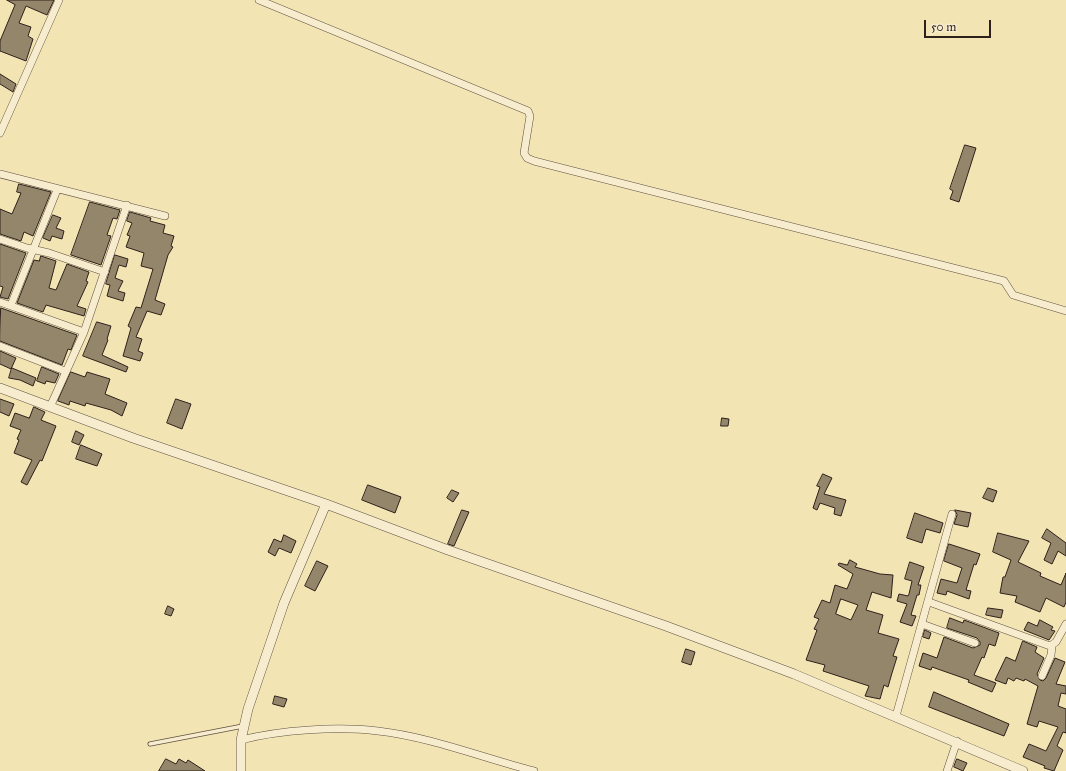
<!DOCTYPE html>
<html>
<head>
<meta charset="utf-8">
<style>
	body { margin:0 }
	#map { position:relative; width:1066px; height:771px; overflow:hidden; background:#f2e4b3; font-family:"IM FELL Great Primer",serif }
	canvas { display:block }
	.scale { position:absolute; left:924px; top:20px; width:67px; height:18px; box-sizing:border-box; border:2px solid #2e201b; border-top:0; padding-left:5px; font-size:12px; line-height:14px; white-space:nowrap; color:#2e201b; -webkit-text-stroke:3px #f7edce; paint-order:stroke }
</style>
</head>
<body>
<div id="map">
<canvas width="1066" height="771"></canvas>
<div class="scale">50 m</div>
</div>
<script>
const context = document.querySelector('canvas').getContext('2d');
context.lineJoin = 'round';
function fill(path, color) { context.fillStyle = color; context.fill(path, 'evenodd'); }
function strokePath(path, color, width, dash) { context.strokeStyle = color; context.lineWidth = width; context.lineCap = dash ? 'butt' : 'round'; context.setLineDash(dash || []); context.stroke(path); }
const building = new Path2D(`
	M7 0H54L47 15 26 6 19 23 31 27 28 36 33 39 26 61 0 51V41L15 5Z
	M0 74 16 84 13 92 0 84Z
	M965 145 976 148 959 202 950 199 953 191 950 189Z
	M19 184 51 192 33 236 24 232 21 241 0 234V209L12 214 21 193 17 192Z
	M90 202 120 210 117 219 113 218 107 235 111 236 101 265 71 255Z
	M130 212 151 218 150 221 165 225 163 233 174 236 171 246 173 247 168 255 155 300 165 304 161 315 147 311 136 337 142 339 138 351 143 353 140 361 123 356 131 328 128 326 136 307 141 308 153 269 141 266 144 253 126 247 130 236 127 235 132 223 127 221Z
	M53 215 61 218 56 228 64 231 62 239 52 236 50 241 43 238Z
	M0 244 26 253 8 299 0 297 3 287 0 286Z
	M115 255 128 259 126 267 119 265 115 278 123 281 118 291 125 293 123 301 107 296 110 285 106 284Z
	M41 256 56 261 49 288 56 290 67 264 89 272 86 281 88 282 77 306 86 309 84 316 46 305 43 312 17 303 34 260 39 261Z
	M1 308 77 335 71 350 68 349 62 365 0 341Z
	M97 322 111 326 107 339 108 340 102 355 128 367 126 372 83 356Z
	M0 351 16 358 11 369 0 364Z
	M42 367 59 374 55 383 46 381 45 384 37 381Z
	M12 368 36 378 33 386 20 380 9 378Z
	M71 372 85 377 87 372 110 379 105 394 127 403 122 416 111 410 86 403 85 406 70 401 69 405 58 401Z
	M0 399 14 404 9 416 0 412Z
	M176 399 191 404 182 429 167 423Z
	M34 407 45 412 41 420 56 426 42 461 40 460 27 485 21 482 32 460 14 453 19 440 17 439 21 430 10 426 15 413 29 418Z
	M722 418 729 419 728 426H721Z
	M76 431 84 435 79 445 72 442Z
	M81 445 102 454 97 466 76 459Z
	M823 474 832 478 824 494 846 500 841 516 834 514 835 508 820 503 817 510 813 508 820 487 817 486Z
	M368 485 401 497 395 513 362 500Z
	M988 488 997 491 993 502 983 498Z
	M452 490 459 493 453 502 447 498Z
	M462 510 469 512 454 546 448 544Z
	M955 510 971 513 968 527 954 524 957 515Z
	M915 513 943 523 940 533 926 529 922 543 907 538Z
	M1047 529 1066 543V556L1058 551 1052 564 1044 560 1051 543 1042 538Z
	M998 533 1029 541 1018 562 1041 573 1040 576 1061 585 1066 573V602L1064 607 1046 598 1040 612 1015 602 1017 596 1000 593 1003 577H1005L1011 560 993 552Z
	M284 535 296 541 291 553 279 548 275 556 268 552 274 539 281 542Z
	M949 544 980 554 976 565 974 564 966 590 971 591 969 599 947 591 946 595 937 593 941 579 957 583 962 568 944 561Z
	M850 560 857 564 855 567 880 574 893 575 891 598 872 592 866 610 883 615 878 633 899 639 893 656 897 657 892 673 888 687 884 685 880 699 865 696 869 686 823 671 825 665 806 660 817 630 814 629 819 619 814 617 822 600 830 603 835 585 847 589 853 574 838 565 839 563 847 565ZM841 599 858 605 851 620 836 614Z
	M317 561 328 566 315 591 305 586Z
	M910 562 924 567 918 585H921L919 595H917L911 615 916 616 912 626 900 622 907 604 897 601 899 594 908 596 909 594 912 581 905 579Z
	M168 606 174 609 171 616 165 614Z
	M988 608 1003 610 1001 618 986 615Z
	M950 618 963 623 964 620 999 633 995 646 989 644 984 658 982 657 974 675 996 683 992 692 968 682 969 680 932 667 931 670 919 666 923 653 937 658 944 637 973 648 980 645V642L977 638 947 628Z
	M1040 620 1053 627 1051 630 1055 631 1049 640 1024 630 1028 622 1037 626Z
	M925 630 931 633 929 639 923 637Z
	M1023 641 1037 647 1035 652 1044 658 1037 674 1040 680 1043 681 1046 678 1055 658 1065 662 1056 684 1066 686V694L1061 693 1058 706 1066 709V733L1063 732 1057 746 1063 750 1054 771 1044 768 1045 766 1023 757 1029 744 1046 751 1058 727 1039 721 1037 727 1027 724 1038 686 1025 679 1024 681 1016 678 1014 681 1008 678 1006 684 995 680 1006 657 1015 661Z
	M686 649 695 652 691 665 682 662Z
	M934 692 1009 724 1004 736 929 707Z
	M275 696 287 699 284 707 273 704Z
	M166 759 176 764 179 759 186 763 188 760 205 771H159Z
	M957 759 967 763 963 771 954 767Z`);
fill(building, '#94866a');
strokePath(building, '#2e201b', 1);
const service = new Path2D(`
	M150 744 243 726`);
const minor = new Path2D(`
	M259 0 528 111 530 116 524 153 527 158 534 161 1004 281 1013 295 1066 311
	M0 133 59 0
	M0 174 165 216
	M0 239 27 248 49 253 105 272
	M0 302 84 332
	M11 305 57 190
	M0 346 65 371
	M50 407 84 332 127 205
	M929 602 1050 646 1056 642 1066 624
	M922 624 975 643
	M1042 676 1051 655 1052 646
	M896 716 952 514
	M241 740C280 730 338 726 378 731 431 737 483 758 534 771
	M947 771 957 741`);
const tertiary = new Path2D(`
	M0 388 133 438 326 504 448 550 666 626 794 674 1023 771
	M241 771V740L248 709 284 603 326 504`);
strokePath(service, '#5f5141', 5);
strokePath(minor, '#5f5141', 8);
strokePath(tertiary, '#5f5141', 10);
strokePath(service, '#f7edce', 3.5);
strokePath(minor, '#f7edce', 7);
strokePath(tertiary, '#f7edce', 9);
</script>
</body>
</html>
